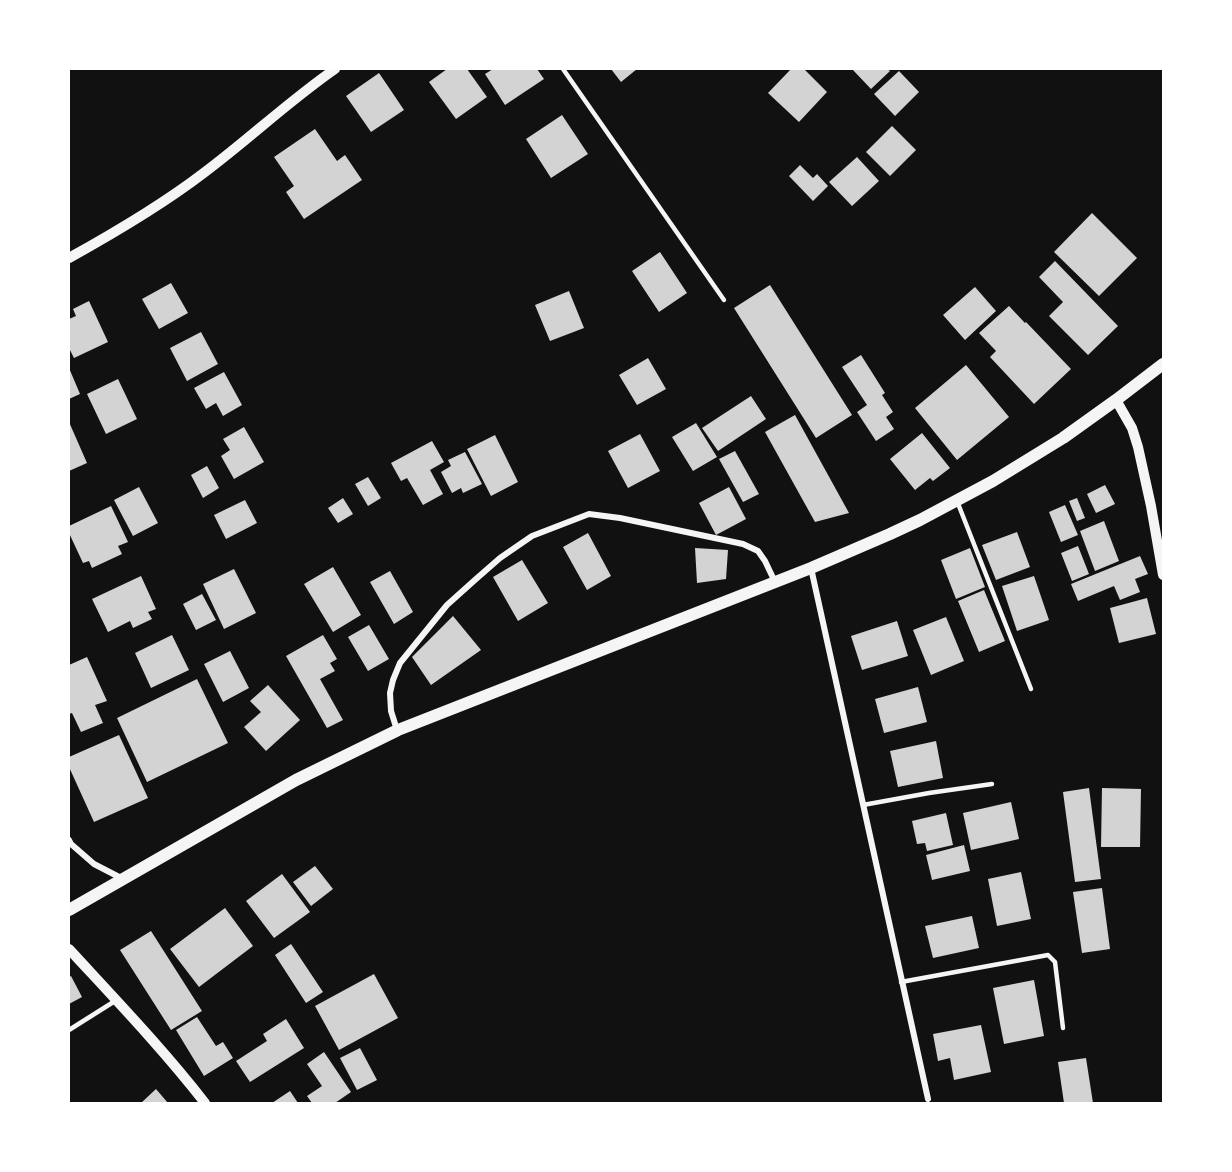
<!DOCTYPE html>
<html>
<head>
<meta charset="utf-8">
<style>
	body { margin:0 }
	#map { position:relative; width:1232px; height:1172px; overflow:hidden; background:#111; font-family:Arial,sans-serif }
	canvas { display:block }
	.frame { position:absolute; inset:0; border:70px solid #fff; pointer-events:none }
</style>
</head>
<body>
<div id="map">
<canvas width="1232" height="1172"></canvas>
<div class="frame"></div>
</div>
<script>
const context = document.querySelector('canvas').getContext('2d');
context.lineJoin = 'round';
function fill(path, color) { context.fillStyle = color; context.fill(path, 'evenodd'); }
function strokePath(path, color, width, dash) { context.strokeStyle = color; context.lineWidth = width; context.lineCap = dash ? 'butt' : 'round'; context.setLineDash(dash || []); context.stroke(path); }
fill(new Path2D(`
	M447 69H467L487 97 456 119 429 82Z
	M493 69H537L544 79 505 105 485 74Z
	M611 69H637L621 82Z
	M791 69H804L827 92 799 122 768 93Z
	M852 69H887L890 71 871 89Z
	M899 71 919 92 895 116 874 94Z
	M379 73 404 110 371 132 346 96Z
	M562 115 588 154 551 178 526 139Z
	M892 126 916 150 890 176 866 152Z
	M315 129 337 161 345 155 362 180 304 219 286 192 294 186 274 157Z
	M857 157 879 181 852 206 829 182Z
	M800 165 813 178 817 174 828 186 813 201 789 176Z
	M1092 213 1137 258 1099 296 1054 252Z
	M660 252 687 293 659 312 632 271Z
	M1055 261 1118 326 1088 355 1049 316 1063 302 1039 277Z
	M171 283 188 313 159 329 142 299Z
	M770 285 852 415 816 438 734 308Z
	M975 287 996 311 965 340 943 315Z
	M569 291 584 328 550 341 535 305Z
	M89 301 108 342 74 358 69 348V319L76 316 73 309Z
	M1009 306 1025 323 1026 322 1071 369 1034 404 990 357 996 351 979 333Z
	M201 332 218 364 187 381 170 348Z
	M861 355 885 393 882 395 893 412 886 417 894 429 876 441 857 412 867 405 842 367Z
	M648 358 666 389 637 405 619 375Z
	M966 365 1009 417 957 460 915 408Z
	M69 368 80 394 69 399Z
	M224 372 242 405 223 416 216 403 206 409 194 388Z
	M118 379 137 419 106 434 87 394Z
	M751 396 766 419 718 451 702 428Z
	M795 415 849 513 815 522 765 432Z
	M69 422 87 463 69 471Z
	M696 423 717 457 693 471 672 437Z
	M244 427 264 462 234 479 221 456 230 450 223 439Z
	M922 433 950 468 933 481 930 478 915 490 890 459Z
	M640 434 660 471 628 488 608 451Z
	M495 435 518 482 491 496 467 449Z
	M432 441 444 462 430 470 443 494 423 505 407 478 401 481 391 463Z
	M735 451 759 494 743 502 719 459Z
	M465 452 482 484 463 493 461 488 452 493 441 472 451 466 448 460Z
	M207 466 219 488 203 498 191 475Z
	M368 477 381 498 368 506 355 484Z
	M1105 485 1115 504 1096 513 1087 494Z
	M139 487 158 523 133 536 114 500Z
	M729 487 746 519 716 535 699 503Z
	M343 498 353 514 338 523 328 508Z
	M1077 498 1085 518 1077 521 1069 501Z
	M245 500 257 523 226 539 214 515Z
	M1065 505 1078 535 1061 542 1049 512Z
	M111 506 128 542 118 546 122 554 92 568 89 561 83 563 69 533V526Z
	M1104 521 1119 561 1095 571 1080 531Z
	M1017 532 1030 567 996 580 982 545Z
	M588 533 611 576 587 590 563 547Z
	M1078 546 1089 574 1072 581 1061 553Z
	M695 548 728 550 726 579 697 583Z
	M970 548 985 587 956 599 941 560Z
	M1140 556 1148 574 1135 579 1140 592 1120 600 1114 586 1078 601 1071 584Z
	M522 560 548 603 518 621 493 577Z
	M333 567 361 615 333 632 304 584Z
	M234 569 256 613 224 629 203 584Z
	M390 571 413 612 394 624 370 582Z
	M141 576 156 609 148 612 152 619 133 628 130 621 108 632 92 599Z
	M1034 576 1049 620 1017 631 1002 586Z
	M984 590 1005 641 979 652 958 601Z
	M202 594 216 620 196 630 183 604Z
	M1147 598 1156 634 1119 643 1110 608Z
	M453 616 481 650 431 685 412 657Z
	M946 617 964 661 931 675 913 630Z
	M897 621 908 656 862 670 851 636Z
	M369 625 389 659 368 671 348 637Z
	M172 635 189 670 151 688 135 653Z
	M323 635 337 659 330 663 335 671 320 679 343 720 327 728 286 656Z
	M230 651 249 688 223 702 204 664Z
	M87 657 107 701 95 705 103 723 81 732 72 713 69 714V665Z
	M197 679 228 743 147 782 117 718Z
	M268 685 300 720 266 751 244 727 261 712 250 701Z
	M918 687 927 722 884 733 875 699Z
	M119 735 148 798 94 822 69 767V757Z
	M936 741 943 778 898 787 890 751Z
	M1089 788 1101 879 1075 882 1063 792Z
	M1102 788 1141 789 1140 847H1101Z
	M1011 802 1019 839 971 850 963 813Z
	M946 813 953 845 927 851 925 843 917 844 912 821Z
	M964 845 970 871 932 880 926 855Z
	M315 866 333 889 311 906 293 882Z
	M1021 872 1031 919 997 926 988 879Z
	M282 874 310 912 274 938 246 901Z
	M1102 888 1110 949 1082 953 1073 892Z
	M225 908 253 946 199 987 170 949Z
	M972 916 979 948 933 958 925 926Z
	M151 931 202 1011 171 1030 120 950Z
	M291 944 323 992 306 1003 275 955Z
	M374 974 398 1018 339 1050 315 1006Z
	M71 976 82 997 69 1004V977Z
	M1034 980 1044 1036 1004 1044 993 988Z
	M197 1017 216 1046 223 1042 233 1058 204 1076 176 1030Z
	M286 1019 304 1048 250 1082 236 1061 267 1041 263 1034Z
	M981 1025 991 1072 954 1080 950 1058 938 1061 933 1034Z
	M360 1048 377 1080 357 1090 340 1058Z
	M324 1052 351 1092 335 1103H312L307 1096 322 1086 307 1064Z
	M1086 1058 1093 1103H1064L1058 1062Z
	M156 1089 168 1103H141Z
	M290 1091 298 1103H272Z`), '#d3d3d3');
strokePath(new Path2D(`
	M563 69 724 300
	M957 501 1031 689
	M863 805 929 793 992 784
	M901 982 1048 955 1055 962 1063 1028
	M69 1030 115 1001`), '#f5f5f5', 4.5);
strokePath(new Path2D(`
	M811 568 928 1099
	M397 730 391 711 390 693 393 680 400 663 447 605 476 579 500 558 532 536 589 514 620 518 743 544 758 551 765 561 775 582
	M69 840 71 844 94 864 123 879`), '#f5f5f5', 6);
strokePath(new Path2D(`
	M69 258C116 232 162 205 205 172 249 139 289 101 335 69
	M1116 400 1132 428 1138 447 1151 506 1163 575
	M69 949C115 999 163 1049 205 1103`), '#f5f5f5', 10);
strokePath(new Path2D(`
	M69 910 296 780 398 730 811 568 890 534 920 520 993 481 1063 438 1116 400 1163 364`), '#f5f5f5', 12);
</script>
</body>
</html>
